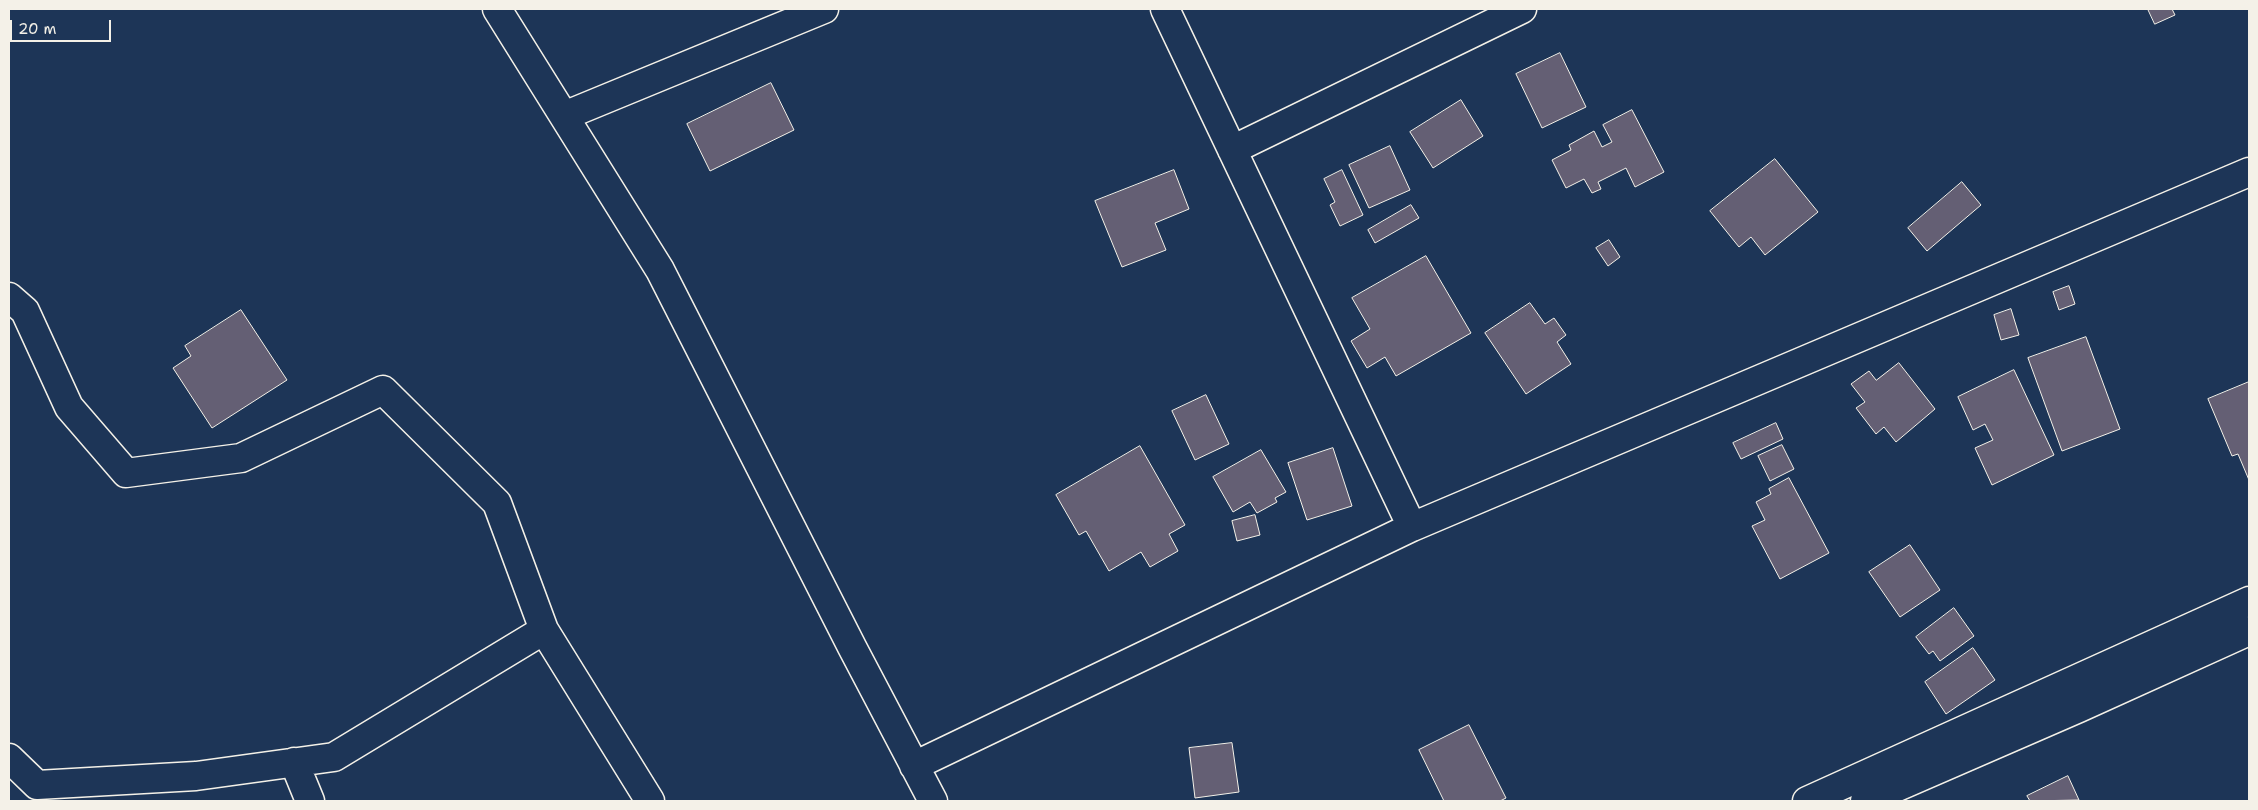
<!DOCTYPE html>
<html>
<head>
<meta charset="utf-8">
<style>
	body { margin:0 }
	#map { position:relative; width:2258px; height:810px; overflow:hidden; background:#1d3557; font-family:"Shantell Sans",sans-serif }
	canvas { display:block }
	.frame { position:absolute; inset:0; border:10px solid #f4f1e8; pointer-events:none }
	.scale { position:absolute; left:10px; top:20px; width:101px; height:22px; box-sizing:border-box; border:2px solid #f4f1e8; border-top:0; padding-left:6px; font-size:15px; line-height:18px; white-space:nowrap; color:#f4f1e8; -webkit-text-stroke:4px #1d3557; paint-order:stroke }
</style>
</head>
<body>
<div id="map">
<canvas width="2258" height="810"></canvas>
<div class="frame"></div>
<div class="scale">20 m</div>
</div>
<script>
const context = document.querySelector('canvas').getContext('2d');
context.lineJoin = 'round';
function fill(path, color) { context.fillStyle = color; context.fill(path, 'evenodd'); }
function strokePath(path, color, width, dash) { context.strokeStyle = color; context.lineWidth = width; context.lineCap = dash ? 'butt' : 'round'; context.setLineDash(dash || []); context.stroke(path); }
const building = new Path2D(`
	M2148 9H2172L2175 15 2155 24Z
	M1560 53 1586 107 1542 128 1516 74Z
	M771 83 794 130 710 171 687 124Z
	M1461 100 1483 136 1433 168 1410 132Z
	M1632 110 1664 172 1635 187 1626 168 1598 182 1601 189 1592 193 1584 179 1566 188 1552 160 1571 150 1569 145 1594 131 1602 147 1612 142 1603 125Z
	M1390 146 1410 190 1369 208 1349 165Z
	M1775 159 1818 212 1765 255 1751 237 1739 247 1710 211Z
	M1174 170 1189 209 1155 223 1166 250 1122 267 1095 201Z
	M1342 170 1363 215 1340 226 1330 205 1335 202 1324 179Z
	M1962 182 1981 205 1927 251 1908 228Z
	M1411 205 1419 218 1375 243 1368 230Z
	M1609 240 1620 257 1608 266 1596 248Z
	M1426 256 1471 333 1396 376 1385 357 1367 368 1351 341 1370 329 1352 298Z
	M2069 286 2075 304 2059 310 2053 292Z
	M1530 303 1545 324 1554 318 1566 335 1557 342 1571 364 1526 394 1485 333Z
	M2011 309 2019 335 2001 340 1994 315Z
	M241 310 287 380 212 428 173 368 191 356 185 346Z
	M2086 337 2120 429 2062 451 2028 358Z
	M1899 363 1935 409 1896 442 1884 427 1876 434 1856 408 1865 402 1851 384 1869 371 1876 380Z
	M2014 370 2054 455 1992 485 1975 448 1993 440 1985 424 1973 430 1958 397Z
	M2249 382V480L2238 454 2232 456 2208 399Z
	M1206 395 1229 444 1195 460 1172 411Z
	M1776 423 1783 439 1741 459 1733 443Z
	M1782 445 1794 469 1770 481 1758 456Z
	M1140 446 1185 525 1169 534 1178 551 1150 567 1141 552 1109 571 1086 531 1079 535 1056 495Z
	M1333 448 1352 506 1307 520 1288 463Z
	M1261 450 1286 492 1275 498 1277 502 1257 513 1250 502 1233 512 1213 477Z
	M1789 478 1829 553 1780 579 1752 526 1765 520 1756 502 1771 494 1769 489Z
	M1255 515 1260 535 1237 541 1232 521Z
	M1910 545 1940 590 1900 617 1869 572Z
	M1954 608 1974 636 1940 661 1933 651 1929 654 1916 637Z
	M1973 648 1995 680 1946 714 1925 682Z
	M1469 725 1506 798 1500 801H1444L1419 750Z
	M1232 743 1239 792 1195 798 1189 748Z
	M2068 776 2079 800 2030 801 2027 796Z`);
fill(building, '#645f74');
strokePath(building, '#f4f1e8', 1);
const street = new Path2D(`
	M497 9 660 270 852 647 933 801
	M1165 9 1412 527
	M564 116 824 9
	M1232 150 1522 9
	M9 297 25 311 69 407 126 473 241 458 383 390 497 503 544 630
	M9 758 37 785 196 776 334 757 544 630 650 801
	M294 762 310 801
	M914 766 1412 527 2249 172`);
const secondary = new Path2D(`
	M1807 801 2249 601
	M1865 801 2079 708 2249 631`);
strokePath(street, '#f4f1e8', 31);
strokePath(secondary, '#f4f1e8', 31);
strokePath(street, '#1d3557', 28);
strokePath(secondary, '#1d3557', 28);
</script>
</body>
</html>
